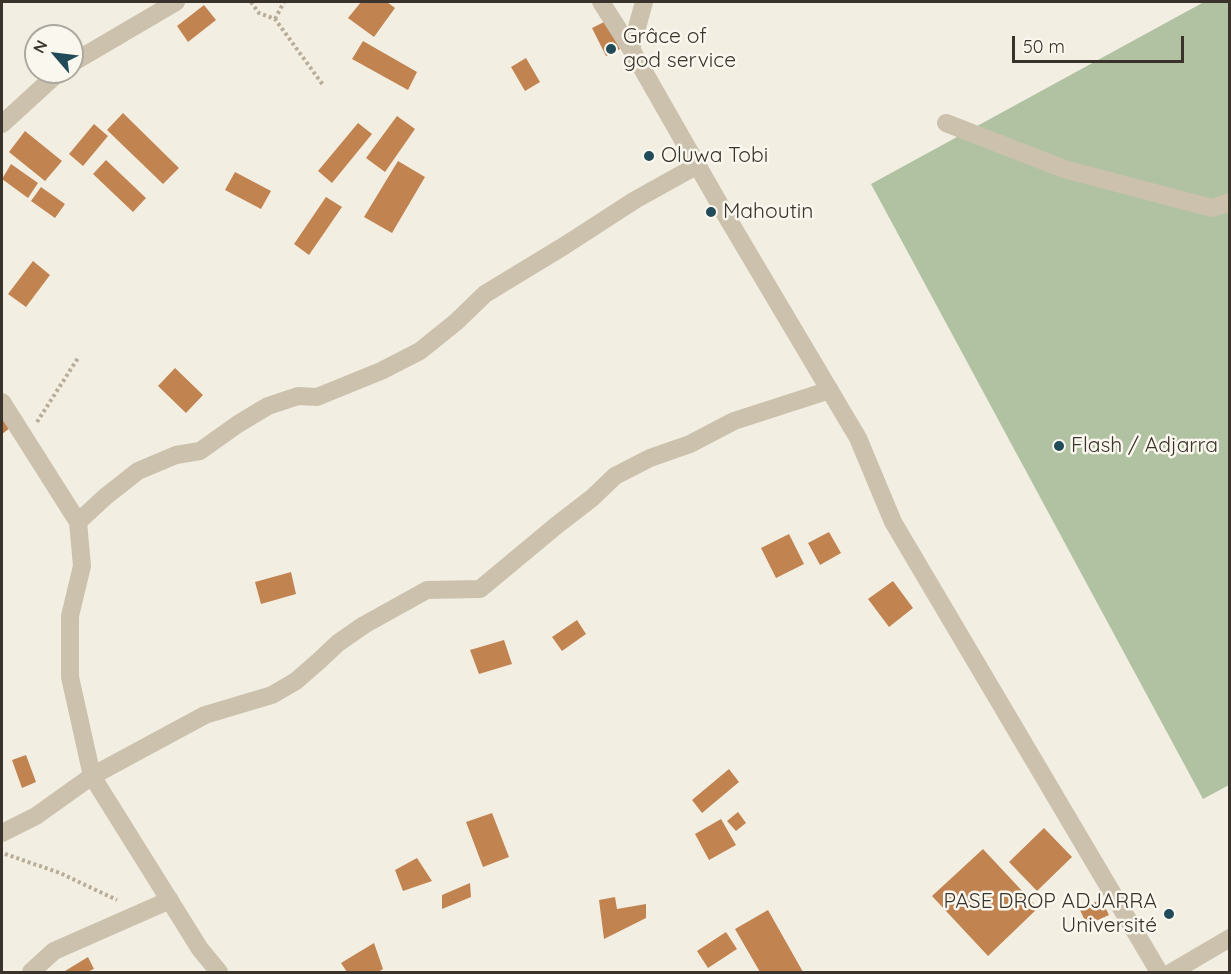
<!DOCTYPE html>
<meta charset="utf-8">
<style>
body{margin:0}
#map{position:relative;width:1231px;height:974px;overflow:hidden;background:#f3eee2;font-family:Quicksand,sans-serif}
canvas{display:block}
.frame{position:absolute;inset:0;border:3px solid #3a332c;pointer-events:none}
.north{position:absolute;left:24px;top:24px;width:60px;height:60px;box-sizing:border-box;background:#faf7ee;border:2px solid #ada9a0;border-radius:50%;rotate:298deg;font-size:16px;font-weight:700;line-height:24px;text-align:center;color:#3a332c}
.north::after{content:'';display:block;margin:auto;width:21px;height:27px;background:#224b5a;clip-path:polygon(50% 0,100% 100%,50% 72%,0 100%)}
.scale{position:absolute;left:1012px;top:36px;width:172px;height:27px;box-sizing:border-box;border:3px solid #3a332c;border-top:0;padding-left:8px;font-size:18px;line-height:21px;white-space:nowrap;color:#3a332c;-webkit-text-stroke:4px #faf7ee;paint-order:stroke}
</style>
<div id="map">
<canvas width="1231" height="974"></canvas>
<div class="frame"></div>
<div class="north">N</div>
<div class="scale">50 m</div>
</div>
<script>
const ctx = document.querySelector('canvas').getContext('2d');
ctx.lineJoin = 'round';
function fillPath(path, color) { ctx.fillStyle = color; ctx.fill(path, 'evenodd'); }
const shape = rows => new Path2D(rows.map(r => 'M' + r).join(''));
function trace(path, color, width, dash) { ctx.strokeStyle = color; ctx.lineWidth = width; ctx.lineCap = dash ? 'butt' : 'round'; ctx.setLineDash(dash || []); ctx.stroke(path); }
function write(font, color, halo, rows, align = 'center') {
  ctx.font = font + ' Quicksand,sans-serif'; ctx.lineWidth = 5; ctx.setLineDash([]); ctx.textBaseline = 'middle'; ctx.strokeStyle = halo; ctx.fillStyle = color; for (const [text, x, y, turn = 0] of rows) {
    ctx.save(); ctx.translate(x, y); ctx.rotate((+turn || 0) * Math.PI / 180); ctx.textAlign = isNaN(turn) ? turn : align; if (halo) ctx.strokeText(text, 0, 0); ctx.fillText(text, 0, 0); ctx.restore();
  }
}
const green = shape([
 [1204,2,1229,2,1229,785,1203,799,871,184]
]);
const building = shape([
 [361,2,387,2,395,8,374,37,348,18],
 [204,5,216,20,188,42,177,26],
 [606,21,620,49,606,56,592,28],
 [363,41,417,72,408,90,352,59],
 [526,58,540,82,525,91,511,67],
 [123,113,179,168,163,184,107,130],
 [397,116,415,129,385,172,366,158],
 [358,123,372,134,332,183,318,171],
 [94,124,108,136,83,166,69,154],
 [25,131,62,161,45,181,9,152],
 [106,160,146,198,133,212,93,174],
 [398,161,425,177,392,233,364,217],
 [11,164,38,183,28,198,2,179],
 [235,172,271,191,261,209,225,190],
 [41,187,65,204,55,218,31,201],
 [326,197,342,207,309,255,294,244],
 [33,261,50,275,26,307,8,294],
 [175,368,203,395,186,413,158,386],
 [2,417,10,428,2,434],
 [829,532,841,553,820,565,808,543],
 [789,534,804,564,776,578,761,548],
 [291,572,296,594,261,604,255,582],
 [893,581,913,608,889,627,868,599],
 [577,620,586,634,562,651,552,637],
 [504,640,512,664,479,674,470,650],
 [26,755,36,782,22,788,12,760],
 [729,769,739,782,702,813,692,800],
 [738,812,746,823,736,831,727,821],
 [492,813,509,857,483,867,466,822],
 [721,819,736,845,709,860,695,834],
 [1044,828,1072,857,1037,891,1009,862],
 [983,849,1038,908,988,956,932,896],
 [417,858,432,881,403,891,395,870],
 [470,883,471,897,442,909,442,895],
 [615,897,617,909,646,904,646,918,604,939,599,900],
 [1101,899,1109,915,1087,925,1080,910],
 [768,910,803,972,760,972,735,929],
 [726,932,737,949,708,968,697,951],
 [374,943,383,969,378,972,347,972,341,963],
 [88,957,94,969,87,972,66,972,65,971]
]);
const path = shape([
 [251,2,259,13,275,19,323,85],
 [275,19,284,2],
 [37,422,78,358],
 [5,854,60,873,117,900]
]);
const minor = shape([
 [601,2,631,49,728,219,858,438,893,522,1159,972],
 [631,49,644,2],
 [72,63,176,2],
 [946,123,1064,169,1212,208,1230,202],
 [2,124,59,72],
 [2,402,78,522,82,566,70,616,70,677,92,776,200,949,219,972],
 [78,522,105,497,138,471,176,455,200,451,238,424,268,406,298,396,317,397,381,371,420,351,456,322,485,294,564,246,635,200,698,165],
 [2,833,36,816,92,776,205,715,272,695,296,681,320,660,338,643,364,625,427,590,480,589,557,525,592,498,615,476,650,458,690,444,734,421,830,390],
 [31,972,54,951,170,900],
 [1172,972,1230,938]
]);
const markers = [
 [611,49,6,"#224b5a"],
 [649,156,6,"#224b5a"],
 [711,212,6,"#224b5a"],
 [1059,446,6,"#224b5a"],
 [1169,914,6,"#224b5a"]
];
const poiNames = [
 ["Grâce of",623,37],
 ["god service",623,61],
 ["Oluwa Tobi",661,156],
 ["Mahoutin",723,212],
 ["Flash / Adjarra",1071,446],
 ["PASE DROP ADJARRA",1157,902,"right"],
 ["Université",1157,926,"right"]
];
fillPath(green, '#b0c2a2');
fillPath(building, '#c18451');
trace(path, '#b7ac98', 4, [3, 3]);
trace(minor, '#cbc1ad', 18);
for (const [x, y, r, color] of markers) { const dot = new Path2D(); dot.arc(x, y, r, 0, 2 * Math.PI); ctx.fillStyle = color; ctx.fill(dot); trace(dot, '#faf7ee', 2); }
write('21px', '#3a332c', '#faf7ee', poiNames, 'left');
</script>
